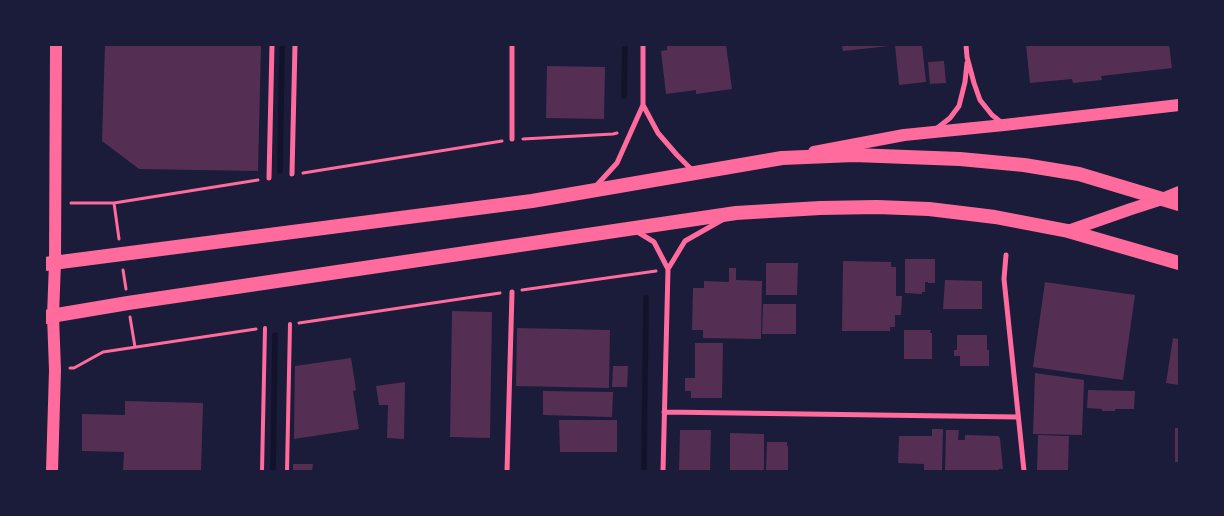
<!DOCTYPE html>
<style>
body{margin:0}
#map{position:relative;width:1224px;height:516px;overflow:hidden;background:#1b1b3a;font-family:Quicksand,sans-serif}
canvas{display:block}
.frame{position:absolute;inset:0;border:46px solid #1b1b3a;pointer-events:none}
</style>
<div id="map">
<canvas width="1224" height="516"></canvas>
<div class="frame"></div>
</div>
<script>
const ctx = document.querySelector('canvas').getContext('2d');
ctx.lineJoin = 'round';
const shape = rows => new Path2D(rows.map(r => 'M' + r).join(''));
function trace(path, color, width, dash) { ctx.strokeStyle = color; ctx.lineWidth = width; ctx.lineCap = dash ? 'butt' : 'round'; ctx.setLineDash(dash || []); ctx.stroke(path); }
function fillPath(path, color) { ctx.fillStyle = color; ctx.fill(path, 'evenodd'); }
const stream = shape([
 [624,96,625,45],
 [280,171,282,45],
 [273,471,275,335],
 [644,471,646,298]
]);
const building = shape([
 [105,45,261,45,258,171,139,169,102,141],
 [667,45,726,45,732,89,696,94,696,90,666,94,661,51,667,50],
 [842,45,889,45,889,46,843,51],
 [895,45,922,45,926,82,899,85],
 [1026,45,1169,45,1172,68,1101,76,1102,80,1073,83,1072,79,1030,83],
 [944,61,946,83,930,84,928,62],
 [547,66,605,67,604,119,546,118],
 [905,259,935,259,935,283,928,283,928,282,925,282,925,292,922,292,922,294,905,293],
 [843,261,891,262,891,267,896,267,896,296,902,296,901,315,895,315,895,327,890,327,890,331,842,331],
 [766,263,798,263,797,295,766,295],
 [729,268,736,268,736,280,762,281,761,339,703,338,703,330,692,330,693,288,704,288,704,281,729,282],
 [945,280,982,281,982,309,943,309],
 [1045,282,1135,295,1123,380,1033,367],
 [763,304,796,304,796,334,762,334],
 [452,311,492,312,490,438,450,437],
 [517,328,610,330,609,388,516,386],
 [904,330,931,330,930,333,932,333,932,359,904,359],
 [957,335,987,335,987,350,989,350,989,366,960,366,960,356,954,356,954,350,957,350],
 [1173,338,1179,339,1179,385,1166,383],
 [695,343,723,343,722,398,691,398,691,391,685,391,685,378,695,378],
 [351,358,356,390,353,391,359,429,294,439,295,366],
 [613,366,628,366,627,387,612,387],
 [1035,373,1084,380,1082,435,1033,434],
 [405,382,404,439,387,438,388,405,379,405,376,386],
 [1088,390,1135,391,1134,409,1115,409,1115,411,1102,411,1102,409,1087,408],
 [543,391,613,392,612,417,543,415],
 [125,401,203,403,201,471,123,471,124,452,82,451,82,414,125,415],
 [559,420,617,420,617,452,560,452],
 [1175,428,1179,428,1179,462,1175,462],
 [932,429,943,429,942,470,924,470,924,464,898,463,899,436,932,436],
 [680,430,711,430,710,471,679,471],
 [946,430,959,430,958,440,965,440,965,435,998,436,1000,438,1003,469,999,469,999,471,945,471],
 [730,433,764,434,764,471,730,471],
 [1038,435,1069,436,1068,471,1037,471],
 [767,442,787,442,787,446,788,446,788,471,766,471],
 [293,464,313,464,312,471,293,471]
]);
const path = shape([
 [523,139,613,134,617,133],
 [303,173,502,141],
 [71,203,114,203,258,180],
 [114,203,119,239],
 [123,270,126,289],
 [522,290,656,271],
 [130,317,135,347],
 [299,323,500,293],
 [70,368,74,368,103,352,256,329]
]);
const service = shape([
 [262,471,265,328],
 [287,471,290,324]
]);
const minor = shape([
 [512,45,512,139],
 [966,45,967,57,974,83,980,100,992,115,1002,123],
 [643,105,658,133,677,155,694,172],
 [936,129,950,118,959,106,965,82,967,63],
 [292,174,295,45],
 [269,178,272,45],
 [596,186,617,163,643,105,643,45],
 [636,231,654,242,668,269,685,241,722,220],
 [1006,255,1004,279,1024,471],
 [664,412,1018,417],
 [507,471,512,292],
 [663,471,668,269]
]);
const primary = shape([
 [814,152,904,135,1004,125,1179,105],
 [1068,231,1131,209,1162,199,1179,192],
 [52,471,55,370,53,316,55,262,56,45]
]);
const trunk = shape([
 [45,264,532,201,782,158,854,155,960,159,1024,165,1079,174,1179,204],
 [45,317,128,303,736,213,820,208,877,207,929,209,995,217,1068,231,1179,263]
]);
trace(stream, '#12122b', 5.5);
fillPath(building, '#542f53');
trace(path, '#ff6b9d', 3);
trace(service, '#ff6b9d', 4);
trace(minor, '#ff6b9d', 5);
trace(primary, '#ff6b9d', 12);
trace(trunk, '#ff6b9d', 14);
</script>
